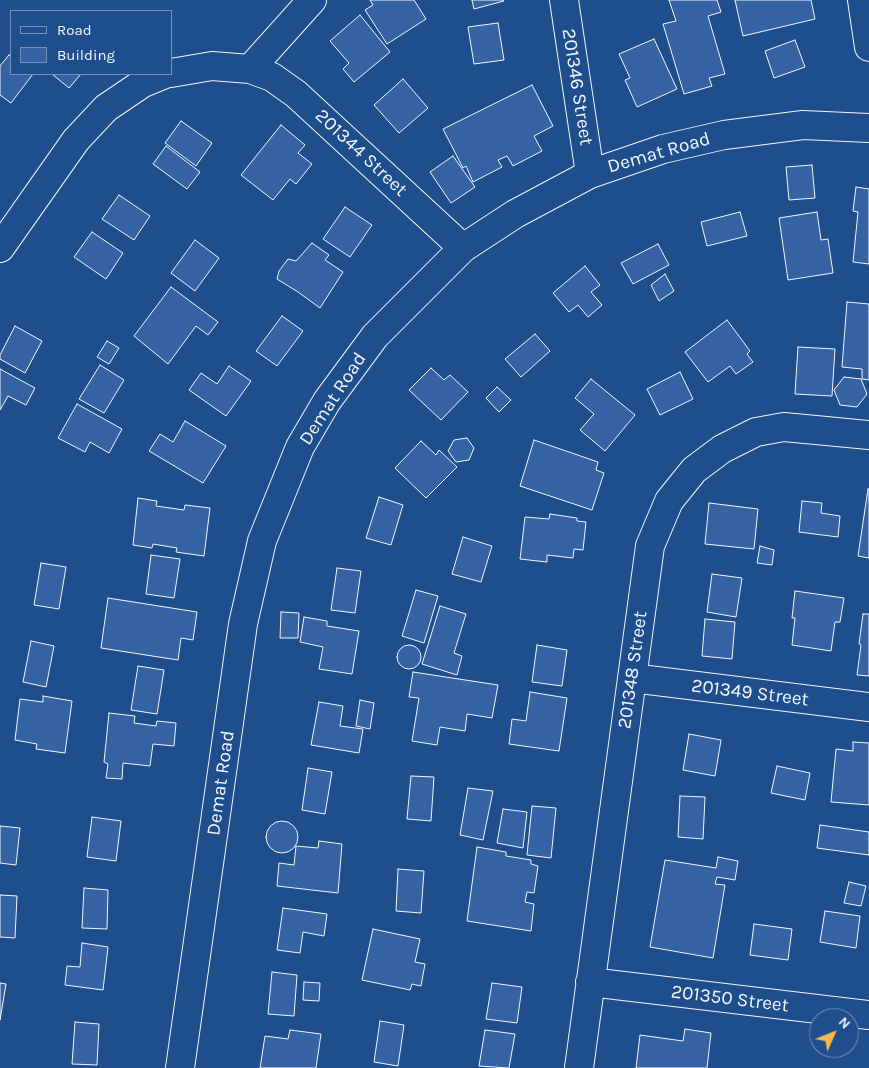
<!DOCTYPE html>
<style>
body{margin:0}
#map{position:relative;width:869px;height:1068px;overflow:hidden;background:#1f4e8c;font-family:Karla,sans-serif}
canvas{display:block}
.legend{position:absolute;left:10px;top:10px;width:162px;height:65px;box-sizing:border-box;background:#1f4e8c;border:1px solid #7391ba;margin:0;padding:6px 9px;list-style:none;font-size:15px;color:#f2f6ff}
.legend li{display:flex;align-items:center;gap:10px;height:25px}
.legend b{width:25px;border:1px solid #7391ba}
.north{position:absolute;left:809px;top:1008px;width:50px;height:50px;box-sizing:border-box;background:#1f4e8c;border:1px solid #7391ba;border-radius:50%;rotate:46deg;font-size:14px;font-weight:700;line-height:20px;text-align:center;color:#f2f6ff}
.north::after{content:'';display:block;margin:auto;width:18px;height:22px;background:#ffb74d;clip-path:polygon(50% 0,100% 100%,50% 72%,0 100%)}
</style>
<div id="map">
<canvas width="869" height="1068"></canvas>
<ul class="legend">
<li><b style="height:6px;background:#1f4e8c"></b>Road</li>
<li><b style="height:14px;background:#3563a3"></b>Building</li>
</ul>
<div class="north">N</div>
</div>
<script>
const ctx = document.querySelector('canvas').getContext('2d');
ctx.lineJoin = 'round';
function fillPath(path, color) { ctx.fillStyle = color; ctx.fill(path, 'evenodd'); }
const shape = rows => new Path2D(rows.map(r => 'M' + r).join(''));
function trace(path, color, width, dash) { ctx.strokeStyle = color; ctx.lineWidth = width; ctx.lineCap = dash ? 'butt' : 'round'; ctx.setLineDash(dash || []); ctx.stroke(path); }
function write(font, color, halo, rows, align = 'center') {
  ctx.font = font + ' Karla,sans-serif'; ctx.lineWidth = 4; ctx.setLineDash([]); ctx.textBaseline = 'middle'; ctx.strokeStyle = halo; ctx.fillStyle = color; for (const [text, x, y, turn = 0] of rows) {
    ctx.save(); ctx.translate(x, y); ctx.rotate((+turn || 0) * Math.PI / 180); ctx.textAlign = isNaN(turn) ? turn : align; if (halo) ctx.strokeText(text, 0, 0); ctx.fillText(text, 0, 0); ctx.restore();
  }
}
const building = shape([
 [370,0,414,0,426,19,387,44,365,10,373,5,370,0],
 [472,0,503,0,504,1,474,9,472,0],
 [669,0,717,0,721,12,708,16,725,74,709,78,712,86,684,94,663,24,676,21,669,0],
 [735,0,811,0,815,19,743,36,735,0],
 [360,15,390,52,354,82,343,69,349,63,330,41,360,15],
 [498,23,504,60,474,64,468,27,498,23],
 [654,39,677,89,637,107,625,80,630,78,619,54,654,39],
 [795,40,805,67,774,78,765,51,795,40],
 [9,55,11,56,11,74,33,74,11,103,0,95,0,66,9,55],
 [52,74,81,74,69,88,52,74],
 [403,79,428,108,399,133,374,105,403,79],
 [532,85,553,126,534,136,542,151,513,166,507,156,498,160,502,167,473,182,466,166,463,168,443,129,532,85],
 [181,121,212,143,196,166,165,143,181,121],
 [281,125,305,145,298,153,312,164,296,184,290,179,273,200,241,175,281,125],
 [166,146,200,172,187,189,153,164,166,146],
 [453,156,475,187,451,203,430,172,453,156],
 [812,165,815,198,789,200,786,167,812,165],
 [856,187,869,189,869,264,853,262,858,212,853,211,856,187],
 [119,195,150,216,134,240,102,219,119,195],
 [345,207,372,225,350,257,323,239,345,207],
 [740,212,747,236,707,246,701,222,740,212],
 [817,212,821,240,828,239,833,273,788,280,779,218,817,212],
 [92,232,123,253,106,279,74,257,92,232],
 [195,240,219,258,195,291,171,273,195,240],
 [312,243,329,255,325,260,343,272,320,308,298,292,277,279,279,271,288,259,296,261,312,243],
 [658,244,669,265,633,284,621,263,658,244],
 [585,266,600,285,591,292,602,305,588,317,578,305,569,312,553,293,585,266],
 [665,274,674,291,659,301,651,285,665,274],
 [171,287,218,322,208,335,196,326,168,364,134,336,171,287],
 [847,302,869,304,869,380,862,379,862,369,842,367,847,302],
 [282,316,303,331,277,366,256,351,282,316],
 [727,320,750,351,747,354,753,362,736,374,730,366,708,382,685,352,727,320],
 [15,326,42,341,25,373,0,359,0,355,15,326],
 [535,334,550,351,521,377,505,359,535,334],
 [107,341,119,348,109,364,97,357,107,341],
 [798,347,835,349,832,396,795,394,798,347],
 [100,365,124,380,104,413,79,399,100,365],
 [229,366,251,381,226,416,189,390,201,373,217,384,229,366],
 [431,368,444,380,450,375,468,392,441,420,409,390,431,368],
 [0,369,35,388,26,405,8,396,0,410,0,369],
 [680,372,693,399,660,415,647,389,680,372],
 [844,377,861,379,867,394,857,407,840,405,834,390,844,377],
 [591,379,635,415,605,451,580,430,594,414,575,398,591,379],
 [497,387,511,400,499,412,486,398,497,387],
 [77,404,122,429,109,453,90,442,85,452,58,438,77,404],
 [185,421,226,446,203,483,149,451,160,434,173,442,185,421],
 [467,438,474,448,469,460,456,462,448,451,454,440,467,438],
 [534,440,598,462,596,470,604,473,592,510,520,486,534,440],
 [421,441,436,455,439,450,457,467,426,498,395,468,421,441],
 [868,489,869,489,869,558,858,556,868,489],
 [379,497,403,505,391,545,366,538,379,497],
 [138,498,157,501,156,506,184,510,185,505,210,508,204,556,176,552,177,548,153,544,152,548,133,545,138,498],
 [802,501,822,503,821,513,840,516,838,537,799,532,802,501],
 [709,503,758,509,754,549,705,544,709,503],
 [550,514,577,518,577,521,586,522,583,550,574,549,573,558,547,555,547,562,520,559,525,517,549,519,550,514],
 [463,537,492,546,481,582,452,574,463,537],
 [760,546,774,550,772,565,757,563,760,546],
 [151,555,180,559,174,598,146,594,151,555],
 [41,563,66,567,59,609,34,605,41,563],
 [337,568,361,571,355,613,331,610,337,568],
 [712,574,742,578,736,617,707,612,712,574],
 [416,590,438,596,424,643,402,636,416,590],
 [795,591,844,598,840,622,835,622,831,651,792,645,795,618,792,618,795,591],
 [108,598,197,612,193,640,181,638,178,660,101,648,108,598],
 [440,606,466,614,454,653,462,656,457,675,422,664,440,606],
 [281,612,299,613,298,638,280,638,281,612],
 [863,614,869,614,869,676,857,675,861,645,859,644,863,614],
 [304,617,327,621,327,626,359,631,352,674,319,669,323,647,300,642,304,617],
 [705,619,735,622,732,659,702,656,705,619],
 [31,641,54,646,46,687,23,682,31,641],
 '397 657a12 12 0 1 1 24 0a12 12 0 1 1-24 0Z',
 [537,645,567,650,562,686,532,682,537,645],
 [138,666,164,670,157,714,131,710,138,666],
 [413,672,498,685,492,718,467,714,465,731,440,727,437,745,412,741,419,698,409,697,413,672],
 [530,692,567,698,559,751,509,744,512,719,526,721,530,692],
 [43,696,72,701,65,753,36,749,37,744,15,740,20,699,43,702,43,696],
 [360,700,374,703,370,729,356,726,360,700],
 [319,702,343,706,340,726,363,729,359,753,311,745,319,702],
 [109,713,135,716,134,723,156,726,157,721,176,723,174,746,153,744,150,766,123,763,122,779,106,778,108,764,104,762,109,713],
 [689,734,721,740,715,776,683,770,689,734],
 [853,742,869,743,869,805,831,802,836,749,853,751,853,742],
 [777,766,810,773,805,800,771,793,777,766],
 [308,768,332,772,325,814,302,810,308,768],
 [411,776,434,777,431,821,407,819,411,776],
 [468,788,493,791,483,840,460,835,468,788],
 [680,796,705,797,703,839,678,837,680,796],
 [532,806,556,808,551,858,527,855,532,806],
 [503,809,527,812,523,848,497,843,503,809],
 [92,817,121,821,116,861,87,857,92,817],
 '266 837a16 16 0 1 1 32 0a16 16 0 1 1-32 0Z',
 [820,825,869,832,869,855,817,848,820,825],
 [0,826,20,828,16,865,0,863,0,826],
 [319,841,342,844,338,893,277,886,279,863,294,865,296,846,318,848,319,841],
 [477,847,506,852,506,856,531,860,531,864,538,866,534,893,527,892,525,902,534,904,531,931,467,921,477,847],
 [718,857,738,861,735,880,717,877,715,884,725,885,713,958,650,947,665,860,716,868,718,857],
 [398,869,424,871,421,913,396,911,398,869],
 [849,882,866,886,861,906,844,903,849,882],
 [84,888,108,890,107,929,82,928,84,888],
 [0,895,17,896,15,938,0,937,0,895],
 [283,908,327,914,324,936,303,932,300,953,277,950,283,908],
 [825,911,860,916,856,948,820,942,825,911],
 [754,924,792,929,788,960,750,955,754,924],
 [373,929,420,939,415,962,425,964,421,986,412,984,410,990,362,980,373,929],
 [82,943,108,947,103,990,65,985,67,966,80,967,82,943],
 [272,972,297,975,294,1016,268,1014,272,972],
 [304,982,320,983,319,1001,303,1000,304,982],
 [0,983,6,984,0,1020,0,983],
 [492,983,522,987,517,1023,486,1019,492,983],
 [380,1021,404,1025,398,1066,374,1062,380,1021],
 [75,1022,99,1024,97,1065,72,1064,75,1022],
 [685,1029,711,1033,707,1068,636,1068,640,1035,683,1041,685,1029],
 [290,1030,321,1034,316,1068,260,1068,265,1036,288,1039,290,1030],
 [485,1030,515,1034,509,1068,479,1066,485,1030]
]);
const minor = shape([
 [564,0,590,174],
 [862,0,869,47],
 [250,69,312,0],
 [171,73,212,66,250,69,272,77,296,94,463,248],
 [0,248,76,140,106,108,143,83,165,74],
 [632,678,869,707],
 [590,982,869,1015],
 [180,1068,243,624,262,541,300,447,327,401,375,336,463,248,515,214,590,174,663,149,724,135,803,125,869,128],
 [579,1068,650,546,669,501,694,470,722,449,756,432,784,427,869,435]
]);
const streetNames = [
 ["201346 Street",577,87,81],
 ["201344 Street",361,153,43],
 ["Demat Road",659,153,-16],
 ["Demat Road",333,399,-57],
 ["201348 Street",633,670,-82],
 ["201349 Street",750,693,7],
 ["Demat Road",221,783,-82],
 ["201350 Street",730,999,7]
];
fillPath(building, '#3563a3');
trace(building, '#f2f6ff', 1);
trace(minor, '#f2f6ff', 30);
trace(minor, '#1f4e8c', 28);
write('19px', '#f2f6ff', '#1f4e8c', streetNames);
</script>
